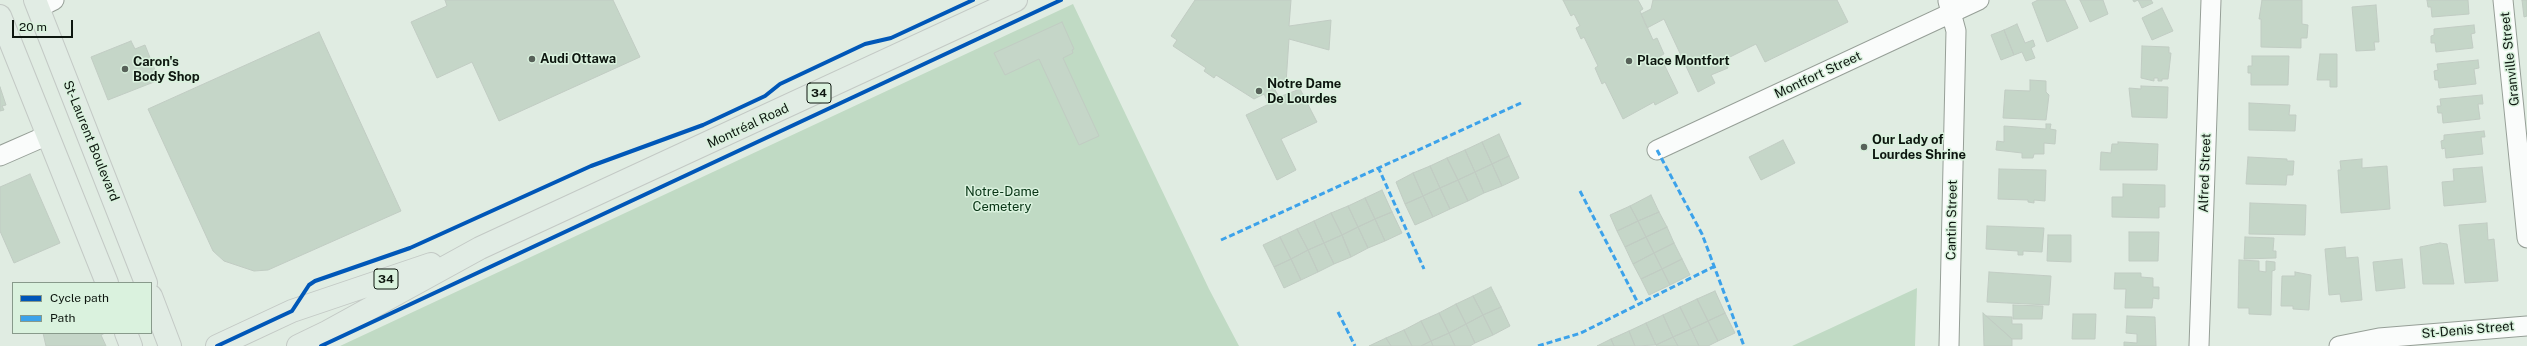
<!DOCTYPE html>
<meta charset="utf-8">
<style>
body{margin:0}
#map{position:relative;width:2527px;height:346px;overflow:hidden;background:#e0ece2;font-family:"Public Sans",sans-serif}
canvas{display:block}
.legend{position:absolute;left:12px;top:282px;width:140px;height:52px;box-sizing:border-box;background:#daf2de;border:1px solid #889a8b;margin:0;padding:5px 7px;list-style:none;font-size:12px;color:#0d160f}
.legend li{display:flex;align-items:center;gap:8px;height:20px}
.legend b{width:20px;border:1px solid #889a8b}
.scale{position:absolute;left:12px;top:20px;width:61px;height:18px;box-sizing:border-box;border:2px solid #0d160f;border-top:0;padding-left:5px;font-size:12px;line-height:14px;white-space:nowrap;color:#0d160f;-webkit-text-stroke:3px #daf2de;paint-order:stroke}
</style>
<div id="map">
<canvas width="2527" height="346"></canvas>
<ul class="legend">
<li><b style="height:5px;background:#0057b8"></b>Cycle path</li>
<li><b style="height:5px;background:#3ca2ea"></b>Path</li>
</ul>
<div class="scale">20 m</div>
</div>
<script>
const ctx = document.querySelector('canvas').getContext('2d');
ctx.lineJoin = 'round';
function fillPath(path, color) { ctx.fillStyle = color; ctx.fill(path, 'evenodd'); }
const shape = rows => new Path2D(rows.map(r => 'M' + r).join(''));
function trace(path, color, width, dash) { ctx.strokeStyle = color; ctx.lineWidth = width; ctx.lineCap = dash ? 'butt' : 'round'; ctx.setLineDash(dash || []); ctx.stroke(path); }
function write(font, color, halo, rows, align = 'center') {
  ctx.font = font + ' "Public Sans",sans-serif'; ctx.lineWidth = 3; ctx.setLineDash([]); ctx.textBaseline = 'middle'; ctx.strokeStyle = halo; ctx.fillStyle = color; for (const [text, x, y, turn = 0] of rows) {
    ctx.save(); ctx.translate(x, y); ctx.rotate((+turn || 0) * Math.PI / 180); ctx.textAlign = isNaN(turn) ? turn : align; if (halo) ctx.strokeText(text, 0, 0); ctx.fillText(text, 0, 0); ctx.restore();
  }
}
const green = shape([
 [1073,4,1209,289,1239,346,340,346],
 [1917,288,1915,346,1792,346,1829,329]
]);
const building = shape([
 [445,0,613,0,640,57,499,121,472,62,437,78,411,22,447,6,445,0],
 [1195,0,1291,0,1289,26,1331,20,1329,50,1289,39,1286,83,1274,88,1279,97,1300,89,1317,122,1281,139,1296,170,1277,180,1246,115,1269,104,1264,94,1254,99,1216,75,1214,78,1204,71,1206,68,1173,46,1177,40,1171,36,1195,0],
 [1563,0,1638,0,1643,9,1640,11,1653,40,1657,38,1664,54,1660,56,1678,93,1655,105,1654,102,1623,119,1605,82,1602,84,1595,68,1598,66,1584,37,1581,39,1576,28,1580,26,1574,14,1571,16,1563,0],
 [1653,0,1837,0,1848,22,1765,62,1756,44,1724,60,1728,68,1711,75,1715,83,1698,92,1664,19,1647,28,1641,14,1651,9,1653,0],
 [2038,0,2065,0,2078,28,2047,42,2032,3,2038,0],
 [2080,0,2103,0,2108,14,2090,22,2080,0],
 [2133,0,2151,0,2153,3,2142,8,2138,0,2134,2,2133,0],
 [2262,0,2302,0,2302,24,2308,25,2307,38,2301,38,2301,48,2261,47,2261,19,2259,19,2262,0],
 [2427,0,2468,0,2469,14,2432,17,2431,7,2428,7,2427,0],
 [2522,0,2527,0,2527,16,2524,17,2522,0],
 [2376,5,2379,42,2374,42,2375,50,2356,51,2352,7,2376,5],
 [2162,8,2173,31,2152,40,2142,18,2162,8],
 [1062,22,1074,49,1072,50,1073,53,1063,58,1099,136,1079,145,1039,59,1005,75,994,53,1062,22],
 [2017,24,2025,43,2033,40,2035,46,2031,48,2035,58,2026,61,2022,52,2014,55,2004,30,2017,24],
 [2474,25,2475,33,2471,34,2473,48,2436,52,2435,43,2431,43,2431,36,2434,35,2434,29,2474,25],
 [2004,30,2014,55,2001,60,1991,35,2004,30],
 [319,32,401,211,268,270,254,271,224,261,213,251,148,109,319,32],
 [131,41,135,49,145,45,159,80,108,100,91,57,131,41],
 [2142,46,2169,47,2169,53,2171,53,2168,79,2162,79,2162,81,2158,81,2158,78,2154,78,2154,81,2141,78,2142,46],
 [2320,54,2337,54,2337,87,2330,87,2330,80,2317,80,2320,54],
 [2252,56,2289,56,2288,85,2251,85,2251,73,2248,73,2248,66,2252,66,2252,56],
 [2478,60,2479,68,2474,69,2476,84,2439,88,2438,80,2435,80,2434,71,2438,70,2437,64,2478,60],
 [2030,80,2046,81,2046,92,2049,95,2046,120,2003,118,2005,90,2030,91,2030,80],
 [2141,86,2168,87,2167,118,2132,117,2129,88,2141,89,2141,86],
 [0,87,6,105,2,106,4,110,0,111,0,87],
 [2482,95,2483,104,2478,104,2480,119,2443,123,2442,113,2438,113,2437,106,2441,106,2440,99,2482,95],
 [2249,103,2290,105,2289,115,2296,115,2295,131,2249,130,2249,103],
 [2046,124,2051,124,2050,129,2056,130,2055,144,2044,143,2044,154,2034,154,2033,158,2022,158,2022,153,1996,150,1997,141,2004,142,2004,126,2046,129,2046,124],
 [2484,131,2485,137,2481,137,2483,154,2446,158,2445,148,2442,149,2441,141,2444,140,2444,135,2484,131],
 [1499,134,1509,156,1492,164,1482,142,1499,134],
 [1783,140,1795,163,1761,180,1749,157,1783,140],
 [1482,142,1492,164,1475,172,1465,150,1482,142],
 [2118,142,2158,144,2157,170,2100,170,2101,152,2111,153,2112,144,2118,144,2118,142],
 [1465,150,1475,172,1458,180,1447,158,1465,150],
 [1509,156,1519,178,1502,186,1492,164,1509,156],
 [2248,157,2287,159,2287,161,2294,161,2293,175,2287,175,2286,185,2246,184,2248,157],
 [1447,158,1458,180,1440,188,1430,166,1447,158],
 [2362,159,2362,168,2387,166,2390,209,2341,213,2338,170,2341,170,2340,161,2362,159],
 [1492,164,1502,186,1484,193,1475,172,1492,164],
 [1430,166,1440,188,1423,196,1413,173,1430,166],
 [2482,167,2486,202,2444,206,2442,182,2454,181,2453,169,2482,167],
 [1999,169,2046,170,2045,201,2034,200,2034,203,2028,202,2028,200,1998,199,1999,169],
 [1475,172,1484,193,1468,201,1458,180,1475,172],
 [1413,173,1423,196,1405,204,1396,182,1413,173],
 [30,174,60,243,14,263,0,231,0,187,30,174],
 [1458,180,1468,201,1450,209,1440,188,1458,180],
 [2123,184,2165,185,2165,207,2159,207,2159,218,2112,217,2112,197,2123,197,2123,184],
 [1440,188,1450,209,1433,217,1423,196,1440,188],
 [1382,190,1392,212,1375,219,1365,198,1382,190],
 [1651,195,1659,212,1638,221,1630,206,1651,195],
 [1423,196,1433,217,1415,225,1405,204,1423,196],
 [1365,198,1375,219,1358,227,1348,206,1365,198],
 [2250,203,2306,205,2305,235,2249,234,2250,203],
 [1348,206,1358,227,1342,235,1331,213,1348,206],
 [1630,206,1638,221,1617,231,1610,215,1630,206],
 [1392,212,1402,233,1385,241,1375,219,1392,212],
 [1659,212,1667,227,1646,237,1638,221,1659,212],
 [1331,213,1342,235,1324,243,1314,221,1331,213],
 [1375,219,1385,241,1368,248,1358,227,1375,219],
 [1314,221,1324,243,1308,250,1297,229,1314,221],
 [1638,221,1646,237,1625,247,1617,231,1638,221],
 [2487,223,2488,240,2494,239,2498,281,2465,283,2459,225,2487,223],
 [1987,226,2044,228,2042,252,2023,251,2023,255,2018,255,2018,251,1986,249,1987,226],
 [1358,227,1368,248,1351,257,1342,235,1358,227],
 [1667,227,1674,243,1654,253,1646,237,1667,227],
 [1297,229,1308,250,1291,259,1280,237,1297,229],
 [2129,232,2159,232,2158,261,2129,261,2129,232],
 [1342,235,1351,257,1334,264,1324,243,1342,235],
 [2048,235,2071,235,2071,262,2047,261,2048,235],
 [1280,237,1291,259,1274,267,1263,245,1280,237],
 [1646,237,1654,253,1633,264,1625,247,1646,237],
 [2245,237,2274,238,2273,251,2276,251,2276,258,2244,259,2245,237],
 [1324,243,1334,264,1318,272,1308,250,1324,243],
 [1674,243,1682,259,1662,269,1654,253,1674,243],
 [2440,243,2447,244,2454,284,2423,284,2420,247,2440,243],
 [2345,247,2346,258,2358,257,2362,300,2341,302,2340,294,2329,295,2325,249,2345,247],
 [1308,250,1318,272,1301,280,1291,259,1308,250],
 [1654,253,1662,269,1641,279,1633,264,1654,253],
 [1291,259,1301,280,1284,288,1274,267,1291,259],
 [1682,259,1690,275,1670,285,1662,269,1682,259],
 [2402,259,2405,288,2376,291,2373,262,2402,259],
 [2239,260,2259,261,2259,271,2266,272,2266,261,2275,262,2275,270,2272,271,2271,315,2249,314,2249,308,2238,308,2239,260],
 [1662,269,1670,285,1649,295,1641,279,1662,269],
 [1989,272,2051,276,2049,305,1987,302,1989,272],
 [2295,272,2311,275,2309,310,2293,309,2293,306,2281,306,2282,276,2295,276,2295,272],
 [2115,273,2141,273,2141,277,2153,278,2153,287,2159,287,2159,299,2153,298,2152,308,2125,308,2126,289,2114,289,2115,273],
 [1491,287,1501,307,1483,315,1473,296,1491,287],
 [1715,291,1725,313,1708,321,1697,299,1715,291],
 [1473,296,1483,315,1466,324,1456,304,1473,296],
 [1697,299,1708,321,1691,329,1680,307,1697,299],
 [1456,304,1466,324,1449,333,1439,313,1456,304],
 [2013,305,2043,306,2042,319,2013,319,2013,305],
 [1501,307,1510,326,1493,335,1483,315,1501,307],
 [1680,307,1691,329,1673,337,1663,315,1680,307],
 [1439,313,1449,333,1431,341,1421,321,1439,313],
 [1725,313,1735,333,1718,341,1708,321,1725,313],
 [1983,313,2012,339,2012,346,1984,346,1983,313],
 [2073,314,2096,314,2095,339,2072,339,2073,314],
 [1483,315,1493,335,1475,343,1466,324,1483,315],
 [1663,315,1673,337,1656,345,1646,323,1663,315],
 [1986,316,2012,317,2012,324,2022,324,2022,339,2012,339,1986,316],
 [2127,316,2155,317,2156,346,2124,346,2124,342,2137,343,2137,334,2126,333,2127,316],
 [1421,321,1431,341,1421,346,1412,346,1404,330,1421,321],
 [1708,321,1718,341,1708,346,1699,346,1691,329,1708,321],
 [1646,323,1656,345,1635,346,1629,331,1646,323],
 [1466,324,1475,343,1470,346,1455,346,1449,333,1466,324],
 [1691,329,1699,346,1678,346,1673,337,1691,329],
 [1404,330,1412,346,1391,346,1386,338,1404,330],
 [1629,331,1635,346,1614,346,1611,339,1629,331],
 [43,333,105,333,101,335,106,346,46,346,43,333],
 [1449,333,1455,346,1433,346,1431,341,1449,333],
 [1673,337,1678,346,1657,346,1656,345,1673,337],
 [1386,338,1391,346,1369,346,1386,338],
 [1611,339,1614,346,1597,346,1611,339],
 [1431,341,1433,346,1421,346,1431,341]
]);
const minor = shape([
 [2503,0,2527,238],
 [1948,1,1956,31,1949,346],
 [38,8,54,0],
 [1657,150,1979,0],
 [0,156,48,135],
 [2199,346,2211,0],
 [2339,346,2379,338,2527,326]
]);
const major = shape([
 [35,0,146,283],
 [0,16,107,283],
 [151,296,170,346],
 [126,333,131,346],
 [217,346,292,311,431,264],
 [298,346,327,332,480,248,1016,0]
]);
const quiet = shape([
 [1657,150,1702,234,1744,346],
 [1378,167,1424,269],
 [1580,191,1638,303],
 [1221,240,1521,103],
 [1338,312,1355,346],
 [1538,346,1581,333,1715,266]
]);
const cycleway = shape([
 [217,346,292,311,309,285,315,281,410,248,591,166,703,125,765,96,780,84,865,44,891,38,973,0],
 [321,346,1061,0]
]);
const markers = [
 [532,59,4,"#576159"],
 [1629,61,4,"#576159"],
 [125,69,4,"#576159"],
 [1259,91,4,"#576159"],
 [1864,147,4,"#576159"]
];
const shields = [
 [819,93,24],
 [386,279,24]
];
const shieldNames = [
 ["34",819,93],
 ["34",386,279]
];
const poiNames = [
 ["Audi Ottawa",540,59],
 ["Place Montfort",1637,61],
 ["Caron's",133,62],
 ["Body Shop",133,77],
 ["Notre Dame",1267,84],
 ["De Lourdes",1267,99],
 ["Our Lady of",1872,140],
 ["Lourdes Shrine",1872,155]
];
const streetNames = [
 ["Granville Street",2510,59,-96],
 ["Montfort Street",1818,75,-25],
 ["Montréal Road",748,126,-25],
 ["St-Laurent Boulevard",91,141,68],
 ["Alfred Street",2205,173,-88],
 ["Cantin Street",1952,220,-89],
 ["St-Denis Street",2468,330,-5]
];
const parkNames = [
 ["Notre-Dame",1002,192],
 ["Cemetery",1002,207]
];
fillPath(green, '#c0dac4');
fillPath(building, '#c5d6c8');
trace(building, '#c1ccc3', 1);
trace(minor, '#969f97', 21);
trace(major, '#c3c9c5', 24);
trace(minor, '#fafcfb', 19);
trace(major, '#e1ece4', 22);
trace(quiet, '#3ca2ea', 3, [6, 3]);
trace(cycleway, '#0057b8', 4);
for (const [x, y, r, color] of markers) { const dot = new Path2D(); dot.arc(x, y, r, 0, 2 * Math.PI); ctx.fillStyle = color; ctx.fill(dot); trace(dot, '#daf2de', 1.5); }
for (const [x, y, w] of shields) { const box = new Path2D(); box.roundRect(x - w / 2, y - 10, w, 20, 3); ctx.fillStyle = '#daf2de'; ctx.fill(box); trace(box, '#0d160f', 1); }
write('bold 12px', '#0d160f', null, shieldNames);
write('bold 13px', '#0d160f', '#daf2de', poiNames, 'left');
write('13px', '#0d160f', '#daf2de', streetNames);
write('13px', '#083415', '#daf2de', parkNames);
</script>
